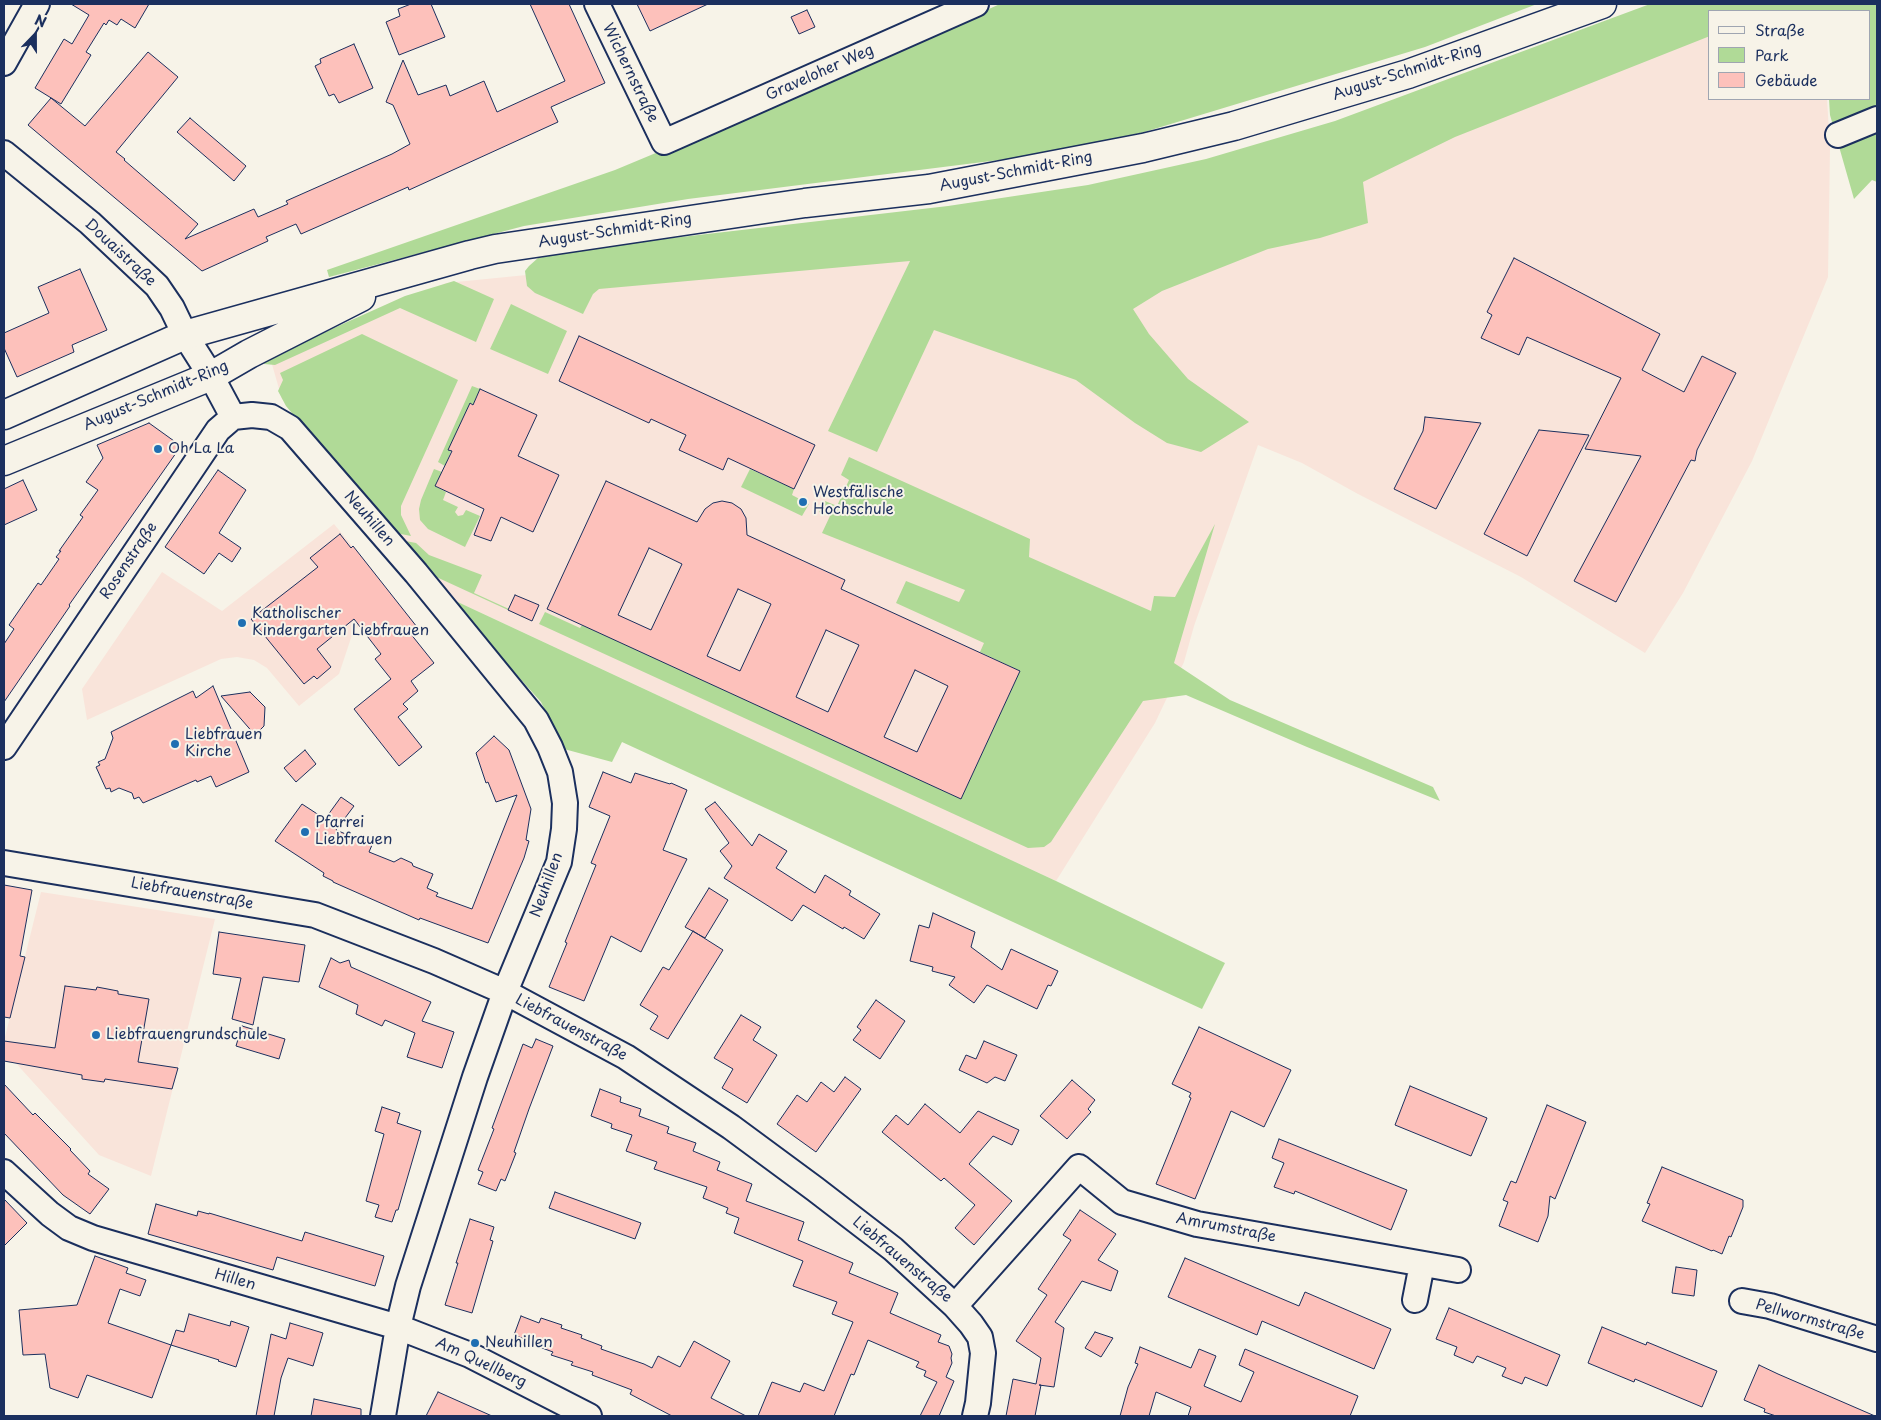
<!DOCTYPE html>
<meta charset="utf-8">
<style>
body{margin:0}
#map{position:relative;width:1881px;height:1420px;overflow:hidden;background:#f7f3e8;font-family:"Playpen Sans",sans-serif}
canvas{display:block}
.frame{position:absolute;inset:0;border:5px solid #1b2f5e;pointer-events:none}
.legend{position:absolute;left:1708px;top:10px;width:162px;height:90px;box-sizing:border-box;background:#f7f3e8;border:1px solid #9fa5b1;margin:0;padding:6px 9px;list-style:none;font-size:15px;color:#1b2f5e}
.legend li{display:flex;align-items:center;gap:10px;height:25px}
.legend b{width:25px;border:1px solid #9fa5b1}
.north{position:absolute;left:10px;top:10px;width:50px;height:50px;-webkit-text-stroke:4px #f7f3e8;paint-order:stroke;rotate:22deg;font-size:14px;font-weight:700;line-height:20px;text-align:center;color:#1b2f5e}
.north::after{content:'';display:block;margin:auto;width:18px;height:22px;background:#1b2f5e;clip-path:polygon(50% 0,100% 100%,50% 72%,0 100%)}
</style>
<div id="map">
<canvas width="1881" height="1420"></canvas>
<div class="frame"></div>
<ul class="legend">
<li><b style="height:6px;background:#f7f3e8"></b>Straße</li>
<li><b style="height:14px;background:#b0da97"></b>Park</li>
<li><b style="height:14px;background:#fdc1bb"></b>Gebäude</li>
</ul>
<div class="north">N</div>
</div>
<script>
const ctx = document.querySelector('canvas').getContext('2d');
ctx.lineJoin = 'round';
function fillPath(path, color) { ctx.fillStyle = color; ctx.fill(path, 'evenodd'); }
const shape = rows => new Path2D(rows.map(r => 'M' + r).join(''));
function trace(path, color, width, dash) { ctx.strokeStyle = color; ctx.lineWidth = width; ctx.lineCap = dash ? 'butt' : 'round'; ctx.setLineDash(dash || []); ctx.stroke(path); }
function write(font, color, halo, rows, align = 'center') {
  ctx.font = font + ' "Playpen Sans",sans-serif'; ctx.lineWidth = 4; ctx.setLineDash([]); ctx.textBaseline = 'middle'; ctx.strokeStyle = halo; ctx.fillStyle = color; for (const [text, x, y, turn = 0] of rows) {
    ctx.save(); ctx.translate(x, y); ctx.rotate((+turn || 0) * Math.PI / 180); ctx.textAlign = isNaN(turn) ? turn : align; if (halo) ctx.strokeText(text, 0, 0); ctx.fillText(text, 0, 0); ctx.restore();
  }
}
const built = shape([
 [1710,34,1710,99,1827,99,1830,148,1828,277,1752,461,1683,593,1645,653,1521,577,1358,494,1302,463,1258,445,1194,626,1184,662,1155,723,1056,881,447,597,282,399,271,361,446,283,969,231],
 [334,524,374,572,339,601,359,626,353,632,339,674,299,706,267,668,254,660,237,657,221,659,87,720,82,689,162,572,222,611],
 [41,892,215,919,151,1176,99,1155,4,1050,4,1041]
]);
const green = shape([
 [1000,4,1537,4,1425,47,1141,133,1015,158,688,199,524,226,329,277,327,270,615,170,826,82],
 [1650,4,1877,4,1877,182,1872,180,1854,199,1830,115,1829,99,1870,99,1870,11,1776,11,1775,10,1710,11,1710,36,1455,137,1363,182,1368,223,1320,238,1268,249,1162,291,1133,309,1149,334,1188,379,1249,422,1201,452,1167,443,1135,423,1076,380,934,330,877,452,828,431,910,261,599,289,593,294,583,314,535,293,527,286,525,271,529,266,538,258,604,246,948,206,1088,185,1206,159,1335,121],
 [454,281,494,299,476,342,400,308,275,365,264,364,265,360,345,323,405,296],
 [511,304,567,331,548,374,490,349],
 [362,334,458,380,401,506,401,515,411,536,391,532,286,406,278,391,283,380,280,373],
 [472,386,480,389,473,405,470,403,449,450,451,451,445,466,438,462],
 [849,457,1030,539,1029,557,1151,611,1154,596,1175,597,1215,524,1174,663,1230,700,1433,787,1440,801,1307,747,1186,695,1143,701,1051,842,1044,847,1028,848,539,624,545,612,580,628,582,625,961,799,1020,671,980,652,984,643,896,603,906,581,959,602,965,590,822,533,830,516,819,512,825,501,837,506,849,480,841,475],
 [434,469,442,472,435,486,446,492,443,500,458,507,455,512,458,516,463,515,466,510,480,516,465,547,428,529,420,520,419,509,421,500],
 [750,469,794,489,792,495,809,504,802,516,741,487],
 [395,539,416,543,429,555,482,575,474,593,509,609,508,610,432,575],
 [447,597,1056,881,1225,963,1202,1009,622,742,612,762,564,749,541,702]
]);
const building = shape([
 [71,4,149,4,135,28,121,19,117,25,109,20,106,25,104,23,86,52,91,55,61,104,35,88,64,39,72,44,89,15,71,4],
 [411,4,431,4,445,37,399,55,386,22,400,16,398,9,411,4],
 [530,4,569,4,605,83,551,107,558,122,409,190,408,187,301,234,296,224,266,237,268,241,202,271,28,125,51,98,85,126,148,52,178,77,116,152,125,159,124,160,198,224,185,239,254,209,258,217,288,204,286,201,392,154,410,144,393,105,386,102,403,60,418,95,446,85,450,96,484,81,497,112,565,81,530,4],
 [637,4,708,4,650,31,637,4],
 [807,10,815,27,799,34,791,17,807,10],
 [354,44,373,88,339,103,334,94,329,96,315,66,321,63,320,59,354,44],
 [190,118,246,166,234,181,177,132,190,118],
 [1514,258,1660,334,1642,370,1684,392,1702,356,1736,373,1697,450,1695,461,1691,460,1616,602,1574,581,1641,456,1585,449,1621,378,1527,337,1519,355,1481,338,1492,315,1487,312,1514,258],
 [80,269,107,330,72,345,74,352,17,377,4,348,4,333,49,313,38,287,80,269],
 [579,336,815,445,794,489,728,458,723,470,679,450,686,435,651,419,649,423,559,381,579,336],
 [480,389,537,415,518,456,559,475,533,532,501,517,491,541,474,535,484,509,435,486,452,451,448,450,470,403,473,405,480,389],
 [1425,417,1481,423,1436,509,1394,489,1423,431,1425,417],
 [149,423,181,446,69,605,70,606,4,702,4,644,14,629,9,625,38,583,41,585,59,559,56,557,61,551,59,551,83,517,80,515,98,490,86,482,103,458,97,445,149,423],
 [1539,430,1589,435,1527,556,1484,534,1539,430],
 [218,470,246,490,219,533,241,548,232,562,219,553,204,574,165,547,218,470],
 [23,480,37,510,4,525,4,489,23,480],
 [606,481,697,522,705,509,713,503,722,501,732,503,741,509,746,518,747,535,845,580,841,589,1020,671,961,799,547,609,606,481],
 [649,548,682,564,651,630,618,615,649,548],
 [738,589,771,604,740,671,707,656,738,589],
 [826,630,859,645,828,712,796,697,826,630],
 [915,670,948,686,917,752,884,737,915,670],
 [340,534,351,548,353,546,417,627,410,633,434,663,411,681,418,691,403,704,408,709,398,717,422,747,399,766,354,709,391,679,375,659,381,654,354,619,317,649,331,667,317,679,314,676,304,684,251,619,318,567,310,558,340,534],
 [515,595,539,605,532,621,508,610,515,595],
 [213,686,249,772,216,787,211,776,197,782,196,780,143,803,139,797,134,799,132,793,119,788,111,792,110,788,106,789,96,767,100,765,98,762,105,759,113,738,111,732,193,691,196,698,213,686],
 [250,692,265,707,264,726,255,735,221,696,250,692],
 [494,736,509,750,531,809,526,840,529,841,524,858,488,943,420,918,419,920,333,882,333,881,323,876,324,873,275,841,302,804,325,819,341,797,354,806,336,830,372,845,369,852,394,862,401,858,412,863,413,866,433,874,427,888,438,893,436,896,472,909,517,795,496,802,488,782,486,783,476,753,494,736],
 [305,750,316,764,296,782,284,768,305,750],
 [603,772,631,783,635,773,670,784,671,783,687,790,663,850,687,859,641,952,611,936,584,1001,549,987,567,943,565,942,596,865,591,863,610,816,589,807,603,772],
 [715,802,752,846,759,834,787,851,776,868,815,893,825,875,851,891,849,895,880,914,864,939,844,927,843,929,803,905,792,921,724,878,732,866,720,851,729,843,705,809,715,802],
 [4,885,32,890,20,956,25,957,10,1018,4,1017,4,885],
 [709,888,728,900,705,938,685,927,709,888],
 [933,913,975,932,971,947,1002,970,1011,949,1058,971,1051,986,1048,985,1037,1009,987,985,974,1003,949,985,955,977,932,971,933,967,910,961,919,925,929,928,933,913],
 [693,931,723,950,668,1039,650,1029,658,1016,640,1005,663,967,669,970,693,931],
 [219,932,305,945,299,982,263,977,253,1025,232,1019,241,978,213,974,219,932],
 [331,958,340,963,349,960,351,967,431,1002,422,1021,454,1032,442,1068,407,1057,415,1033,385,1020,382,1026,356,1014,358,1005,319,987,331,958],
 [65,986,96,990,97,987,118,991,118,994,149,999,138,1062,178,1068,172,1089,105,1079,104,1082,82,1079,82,1075,4,1061,4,1041,55,1048,65,986],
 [876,1000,905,1021,880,1059,853,1040,861,1030,857,1027,876,1000],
 [741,1015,761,1027,753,1040,777,1055,747,1103,722,1088,733,1069,714,1058,741,1015],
 [242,1026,285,1039,279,1059,236,1046,242,1026],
 [1199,1027,1291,1070,1264,1127,1231,1111,1195,1199,1156,1184,1191,1098,1189,1097,1191,1093,1172,1084,1199,1027],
 [536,1039,553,1046,529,1109,514,1152,516,1153,505,1181,501,1179,496,1191,478,1184,483,1172,478,1170,494,1129,492,1128,523,1044,532,1048,536,1039],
 [984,1041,1017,1055,1005,1081,995,1077,987,1083,959,1070,966,1055,976,1059,984,1041],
 [845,1077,861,1089,816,1152,777,1124,797,1095,807,1102,821,1082,834,1092,845,1077],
 [1072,1080,1095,1100,1088,1109,1091,1112,1067,1139,1040,1116,1072,1080],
 [4,1084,33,1115,35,1113,71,1149,70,1150,90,1171,88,1174,109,1189,90,1214,63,1195,4,1133,4,1084],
 [1410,1086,1487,1118,1471,1156,1395,1125,1410,1086],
 [600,1089,621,1097,620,1102,641,1109,639,1116,669,1127,667,1133,696,1143,693,1151,720,1162,717,1170,752,1184,746,1201,804,1222,798,1240,853,1263,849,1273,898,1293,890,1313,941,1335,938,1342,949,1346,952,1354,951,1358,952,1363,946,1377,954,1381,939,1416,920,1416,937,1382,924,1376,926,1371,916,1367,919,1362,868,1340,854,1375,851,1374,834,1416,758,1416,772,1382,800,1392,804,1383,824,1391,853,1322,832,1314,837,1302,793,1286,803,1261,734,1233,739,1218,726,1213,728,1208,703,1198,707,1187,654,1169,657,1162,626,1151,632,1135,611,1128,612,1124,591,1116,600,1089],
 [925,1104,960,1133,978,1111,1019,1130,1012,1145,993,1136,969,1164,1012,1201,974,1245,955,1228,975,1205,944,1178,941,1181,882,1132,896,1115,908,1125,925,1104],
 [1547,1105,1586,1122,1555,1199,1550,1196,1548,1216,1538,1242,1499,1226,1508,1202,1503,1200,1511,1181,1516,1183,1547,1105],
 [382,1107,400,1113,397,1123,421,1131,398,1210,396,1210,392,1222,375,1217,379,1205,366,1201,384,1134,375,1131,382,1107],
 [1279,1139,1407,1190,1391,1230,1295,1191,1294,1194,1274,1187,1284,1163,1272,1158,1279,1139],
 [1662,1167,1743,1200,1743,1207,1731,1237,1729,1236,1722,1254,1713,1250,1712,1251,1642,1221,1650,1204,1647,1203,1662,1167],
 [555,1192,641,1223,635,1239,549,1208,555,1192],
 [4,1199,27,1223,4,1246,4,1199],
 [156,1204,197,1216,198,1211,209,1214,209,1213,302,1241,305,1232,384,1256,375,1286,277,1257,273,1270,148,1234,156,1204],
 [1080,1210,1116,1234,1098,1260,1118,1271,1111,1291,1082,1281,1055,1322,1064,1328,1054,1387,1039,1385,1041,1385,1035,1416,1006,1416,1013,1379,1036,1384,1041,1358,1016,1341,1047,1295,1038,1289,1071,1240,1063,1235,1080,1210],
 [470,1219,494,1227,490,1240,493,1241,472,1313,445,1305,458,1263,456,1263,470,1219],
 [95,1256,128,1268,126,1273,146,1280,140,1296,120,1289,108,1323,171,1345,152,1398,87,1375,78,1398,50,1388,45,1354,23,1355,19,1310,77,1305,95,1256],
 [1185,1258,1299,1306,1305,1292,1391,1329,1374,1369,1262,1321,1257,1335,1168,1297,1185,1258],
 [1676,1267,1697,1270,1694,1296,1672,1293,1676,1267],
 [1449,1308,1560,1355,1547,1386,1525,1377,1522,1384,1502,1376,1506,1368,1477,1356,1473,1363,1454,1355,1457,1347,1436,1339,1449,1308],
 [189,1314,230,1326,231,1321,249,1327,236,1367,218,1361,219,1360,171,1345,176,1330,184,1332,189,1314],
 [521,1316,539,1323,541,1318,562,1325,561,1328,582,1335,581,1338,602,1346,601,1349,644,1364,652,1368,658,1356,680,1367,694,1341,730,1361,711,1398,746,1416,672,1416,630,1394,632,1390,592,1375,593,1372,571,1365,573,1362,551,1355,553,1352,531,1344,532,1342,514,1335,521,1316],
 [290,1323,323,1333,313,1366,288,1358,281,1378,274,1416,256,1416,271,1334,286,1339,290,1323],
 [1602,1327,1646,1345,1647,1342,1717,1371,1702,1407,1635,1379,1634,1382,1588,1363,1602,1327],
 [1095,1332,1113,1338,1101,1357,1085,1348,1095,1332],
 [1140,1347,1191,1368,1199,1349,1216,1356,1204,1386,1241,1402,1254,1372,1239,1365,1245,1349,1358,1396,1350,1416,1188,1416,1191,1407,1156,1392,1149,1416,1120,1416,1128,1387,1138,1364,1135,1363,1140,1347],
 [1759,1365,1778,1374,1875,1416,1776,1416,1764,1412,1765,1409,1744,1400,1759,1365],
 [438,1392,492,1416,426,1416,438,1392],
 [314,1399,361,1409,361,1416,311,1416,314,1399]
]);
const minor = shape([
 [597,4,664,142,976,4],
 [4,63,37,4],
 [1838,135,1877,119],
 [4,153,90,223,157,286,172,308,185,335,211,376,233,417],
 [233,417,252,415,271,417,290,428,416,573,536,720,550,747,560,772,565,803,564,829,559,862,505,992,475,1077,408,1286,398,1327,383,1416],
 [4,747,218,430,233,417],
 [4,863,315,915,434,961,505,992,626,1057,731,1127,815,1189,893,1249,955,1306,971,1324,980,1337,983,1353,978,1403,975,1416],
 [4,1172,50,1214,69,1228,93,1238,398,1327,470,1355,589,1416],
 [1415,1300,1422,1264],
 [1742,1301,1770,1306,1877,1339],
 [955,1306,1079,1167,1122,1202,1197,1224,1458,1270]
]);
const secondary = shape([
 [4,415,185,335,470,255,495,249,805,203,929,189,1143,148,1234,126,1408,74,1602,4],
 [4,461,211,376,249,354,361,297]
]);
const markers = [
 [158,449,5,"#1f6fb2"],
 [803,502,5,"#1f6fb2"],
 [242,623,5,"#1f6fb2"],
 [175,744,5,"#1f6fb2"],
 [305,832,5,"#1f6fb2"],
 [96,1035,5,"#1f6fb2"],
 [475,1343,5,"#1f6fb2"]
];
const streetNames = [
 ["August-Schmidt-Ring",1407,72,-18],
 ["Wichernstraße",630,73,64],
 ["Graveloher Weg",820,73,-24],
 ["August-Schmidt-Ring",1016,172,-11],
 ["August-Schmidt-Ring",615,231,-9],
 ["Douaistraße",120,253,43],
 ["August-Schmidt-Ring",156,396,-23],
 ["Neuhillen",369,519,49],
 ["Rosenstraße",129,561,-56],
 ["Neuhillen",547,885,-70],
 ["Liebfrauenstraße",192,894,10],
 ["Liebfrauenstraße",571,1028,28],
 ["Amrumstraße",1226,1228,11],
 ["Liebfrauenstraße",902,1260,40],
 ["Hillen",235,1280,16],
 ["Pellwormstraße",1810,1320,16],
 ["Am Quellberg",481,1363,25]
];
const poiNames = [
 ["Oh La La",168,449],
 ["Westfälische",813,493],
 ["Hochschule",813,510],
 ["Katholischer",252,614],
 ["Kindergarten Liebfrauen",252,631],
 ["Liebfrauen",185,735],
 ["Kirche",185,752],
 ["Pfarrei",315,823],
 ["Liebfrauen",315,840],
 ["Liebfrauengrundschule",106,1035],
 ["Neuhillen",485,1343]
];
fillPath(built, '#f9e4da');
fillPath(green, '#b0da97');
fillPath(building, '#fdc1bb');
trace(building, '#1b2f5e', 1);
trace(minor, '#1b2f5e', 28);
trace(secondary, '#1b2f5e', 31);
trace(minor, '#f7f3e8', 24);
trace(secondary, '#f7f3e8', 28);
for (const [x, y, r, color] of markers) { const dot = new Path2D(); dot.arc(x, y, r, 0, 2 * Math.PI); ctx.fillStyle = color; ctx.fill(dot); trace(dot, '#f7f3e8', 2); }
write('15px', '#1b2f5e', '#f7f3e8', streetNames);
write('15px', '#1b2f5e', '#f7f3e8', poiNames, 'left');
</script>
